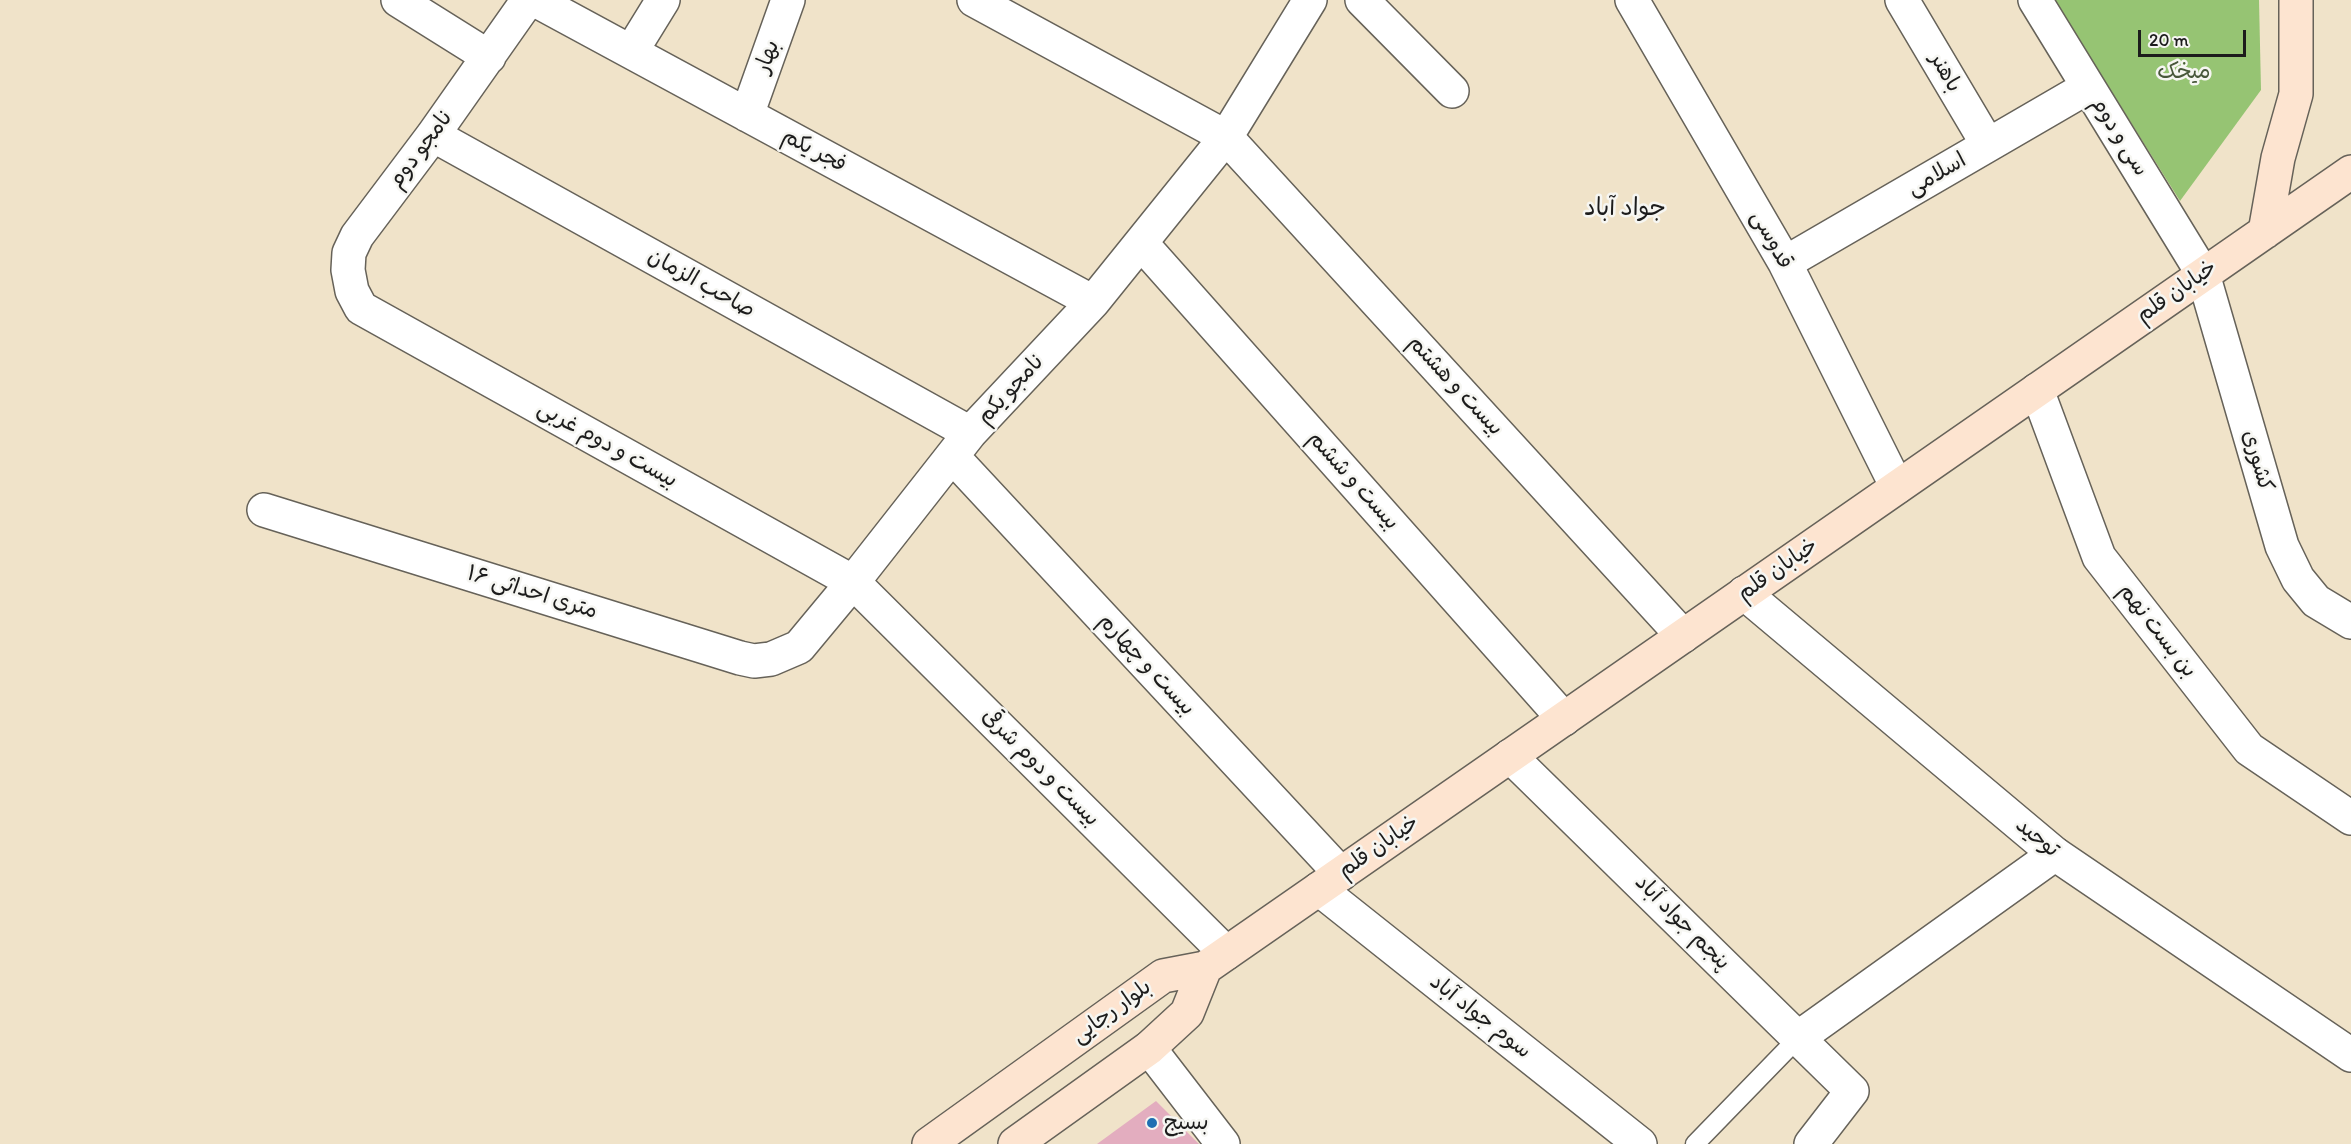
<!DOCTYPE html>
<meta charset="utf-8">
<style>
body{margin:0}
#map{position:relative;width:2351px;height:1144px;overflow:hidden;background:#f0e3c9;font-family:Itim,sans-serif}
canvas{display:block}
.scale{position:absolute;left:2138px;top:30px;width:108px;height:27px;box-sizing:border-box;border:3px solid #1c1c1c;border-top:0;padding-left:8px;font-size:18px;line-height:21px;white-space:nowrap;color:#1c1c1c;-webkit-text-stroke:4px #f6f6f2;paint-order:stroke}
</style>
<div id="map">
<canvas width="2351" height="1144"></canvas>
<div class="scale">20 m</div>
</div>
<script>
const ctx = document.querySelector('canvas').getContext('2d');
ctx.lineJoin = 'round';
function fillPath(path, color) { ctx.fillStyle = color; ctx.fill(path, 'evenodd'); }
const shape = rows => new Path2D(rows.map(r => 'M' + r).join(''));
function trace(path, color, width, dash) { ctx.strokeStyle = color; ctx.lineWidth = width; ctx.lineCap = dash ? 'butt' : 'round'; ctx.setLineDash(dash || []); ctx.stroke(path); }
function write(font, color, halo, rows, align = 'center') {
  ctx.font = font + ' Itim,"Playpen Sans Arabic",sans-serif'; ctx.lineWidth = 5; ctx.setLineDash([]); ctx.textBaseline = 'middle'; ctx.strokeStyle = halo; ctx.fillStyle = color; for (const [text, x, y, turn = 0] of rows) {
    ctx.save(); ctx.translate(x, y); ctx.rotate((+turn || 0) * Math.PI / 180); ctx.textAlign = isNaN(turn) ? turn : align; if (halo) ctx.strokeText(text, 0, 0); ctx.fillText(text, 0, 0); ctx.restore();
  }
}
const green = shape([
 [2054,0,2259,0,2261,90,2180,201]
]);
const building = shape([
 [1156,1101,1199,1144,1097,1144]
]);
const service = shape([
 [1695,1144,1798,1038]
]);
const minor = shape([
 [398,0,489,57],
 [528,0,433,135,357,236,349,253,348,270,352,291,361,308,853,582,1226,953],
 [535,0,1093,302],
 [974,0,1226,137,1683,636],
 [1362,0,1452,91],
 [1632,0,1785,263,1897,487],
 [1902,0,1988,145],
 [2035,0,2203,274,2282,546,2298,579,2316,601,2351,622],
 [631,52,663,0],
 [747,115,788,0],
 [433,135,970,433],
 [1142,244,1564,719],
 [1785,263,2088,87],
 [2037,390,2099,557,2249,749,2351,818],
 [952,456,1341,874],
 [264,510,740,658,754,661,771,659,799,647,853,582,970,433,1093,302,1226,137,1310,0],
 [1510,756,1852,1091,1811,1144],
 [1319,889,1640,1144],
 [1798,1038,2055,854],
 [1149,1048,1223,1144]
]);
const tertiary = shape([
 [1744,593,2055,854,2351,1055]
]);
const secondary = shape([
 [2265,232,2278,158,2296,94,2296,0],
 [929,1144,1163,976,1205,968,2351,172],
 [1015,1144,1149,1048,1187,1013,1205,968]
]);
const markers = [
 [1152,1123,6,"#1f6fb2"]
];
const streetNames = [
 ["بهار",768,57,-70],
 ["باهنر",1945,73,60],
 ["سی و دوم",2119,137,58],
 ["نامجو دوم",421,150,-53],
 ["فجر یکم",814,151,28],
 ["اسلامی",1937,175,-30],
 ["قدوسی",1771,240,61],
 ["صاحب الزمان",701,284,29],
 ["خیابان قلم",2177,292,-35],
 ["بیست و هشتم",1455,386,47],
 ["نامجو یکم",1011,390,-47],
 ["بیست و دوم غربی",607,445,29],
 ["کشوری",2257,461,74],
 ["بیست و ششم",1353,481,48],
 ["خیابان قلم",1778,570,-35],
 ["۱۶ متری احداثی",532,593,17],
 ["بن بست نهم",2157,631,52],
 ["بیست و چهارم",1146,665,47],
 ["بیست و دوم شرقی",1040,768,45],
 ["توحید",2037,838,39],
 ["خیابان قلم",1379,847,-35],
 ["پنجم جواد آباد",1682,923,45],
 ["بلوار رجایی",1112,1012,-36],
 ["سوم جواد آباد",1480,1017,38]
];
const parkNames = [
 ["میخک",2184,72]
];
const poiNames = [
 ["بسیج",1164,1123]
];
const neighbourhoodNames = [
 ["جواد آباد",1625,209]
];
fillPath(green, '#96c473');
fillPath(building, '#e3adbf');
trace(service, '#666259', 21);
trace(minor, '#666259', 36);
trace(tertiary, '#666259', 36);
trace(secondary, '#666259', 36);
trace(service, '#fff', 18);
trace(minor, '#fff', 33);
trace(tertiary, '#fff', 33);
trace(secondary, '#fde4d0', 33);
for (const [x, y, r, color] of markers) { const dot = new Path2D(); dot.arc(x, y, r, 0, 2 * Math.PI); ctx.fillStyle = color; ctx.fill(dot); trace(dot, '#f6f6f2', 2); }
write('22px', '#1c1c1c', '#f6f6f2', streetNames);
write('22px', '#47573a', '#f6f6f2', parkNames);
write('22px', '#1c1c1c', '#f6f6f2', poiNames, 'left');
write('24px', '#1c1c1c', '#f6f6f2', neighbourhoodNames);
</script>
